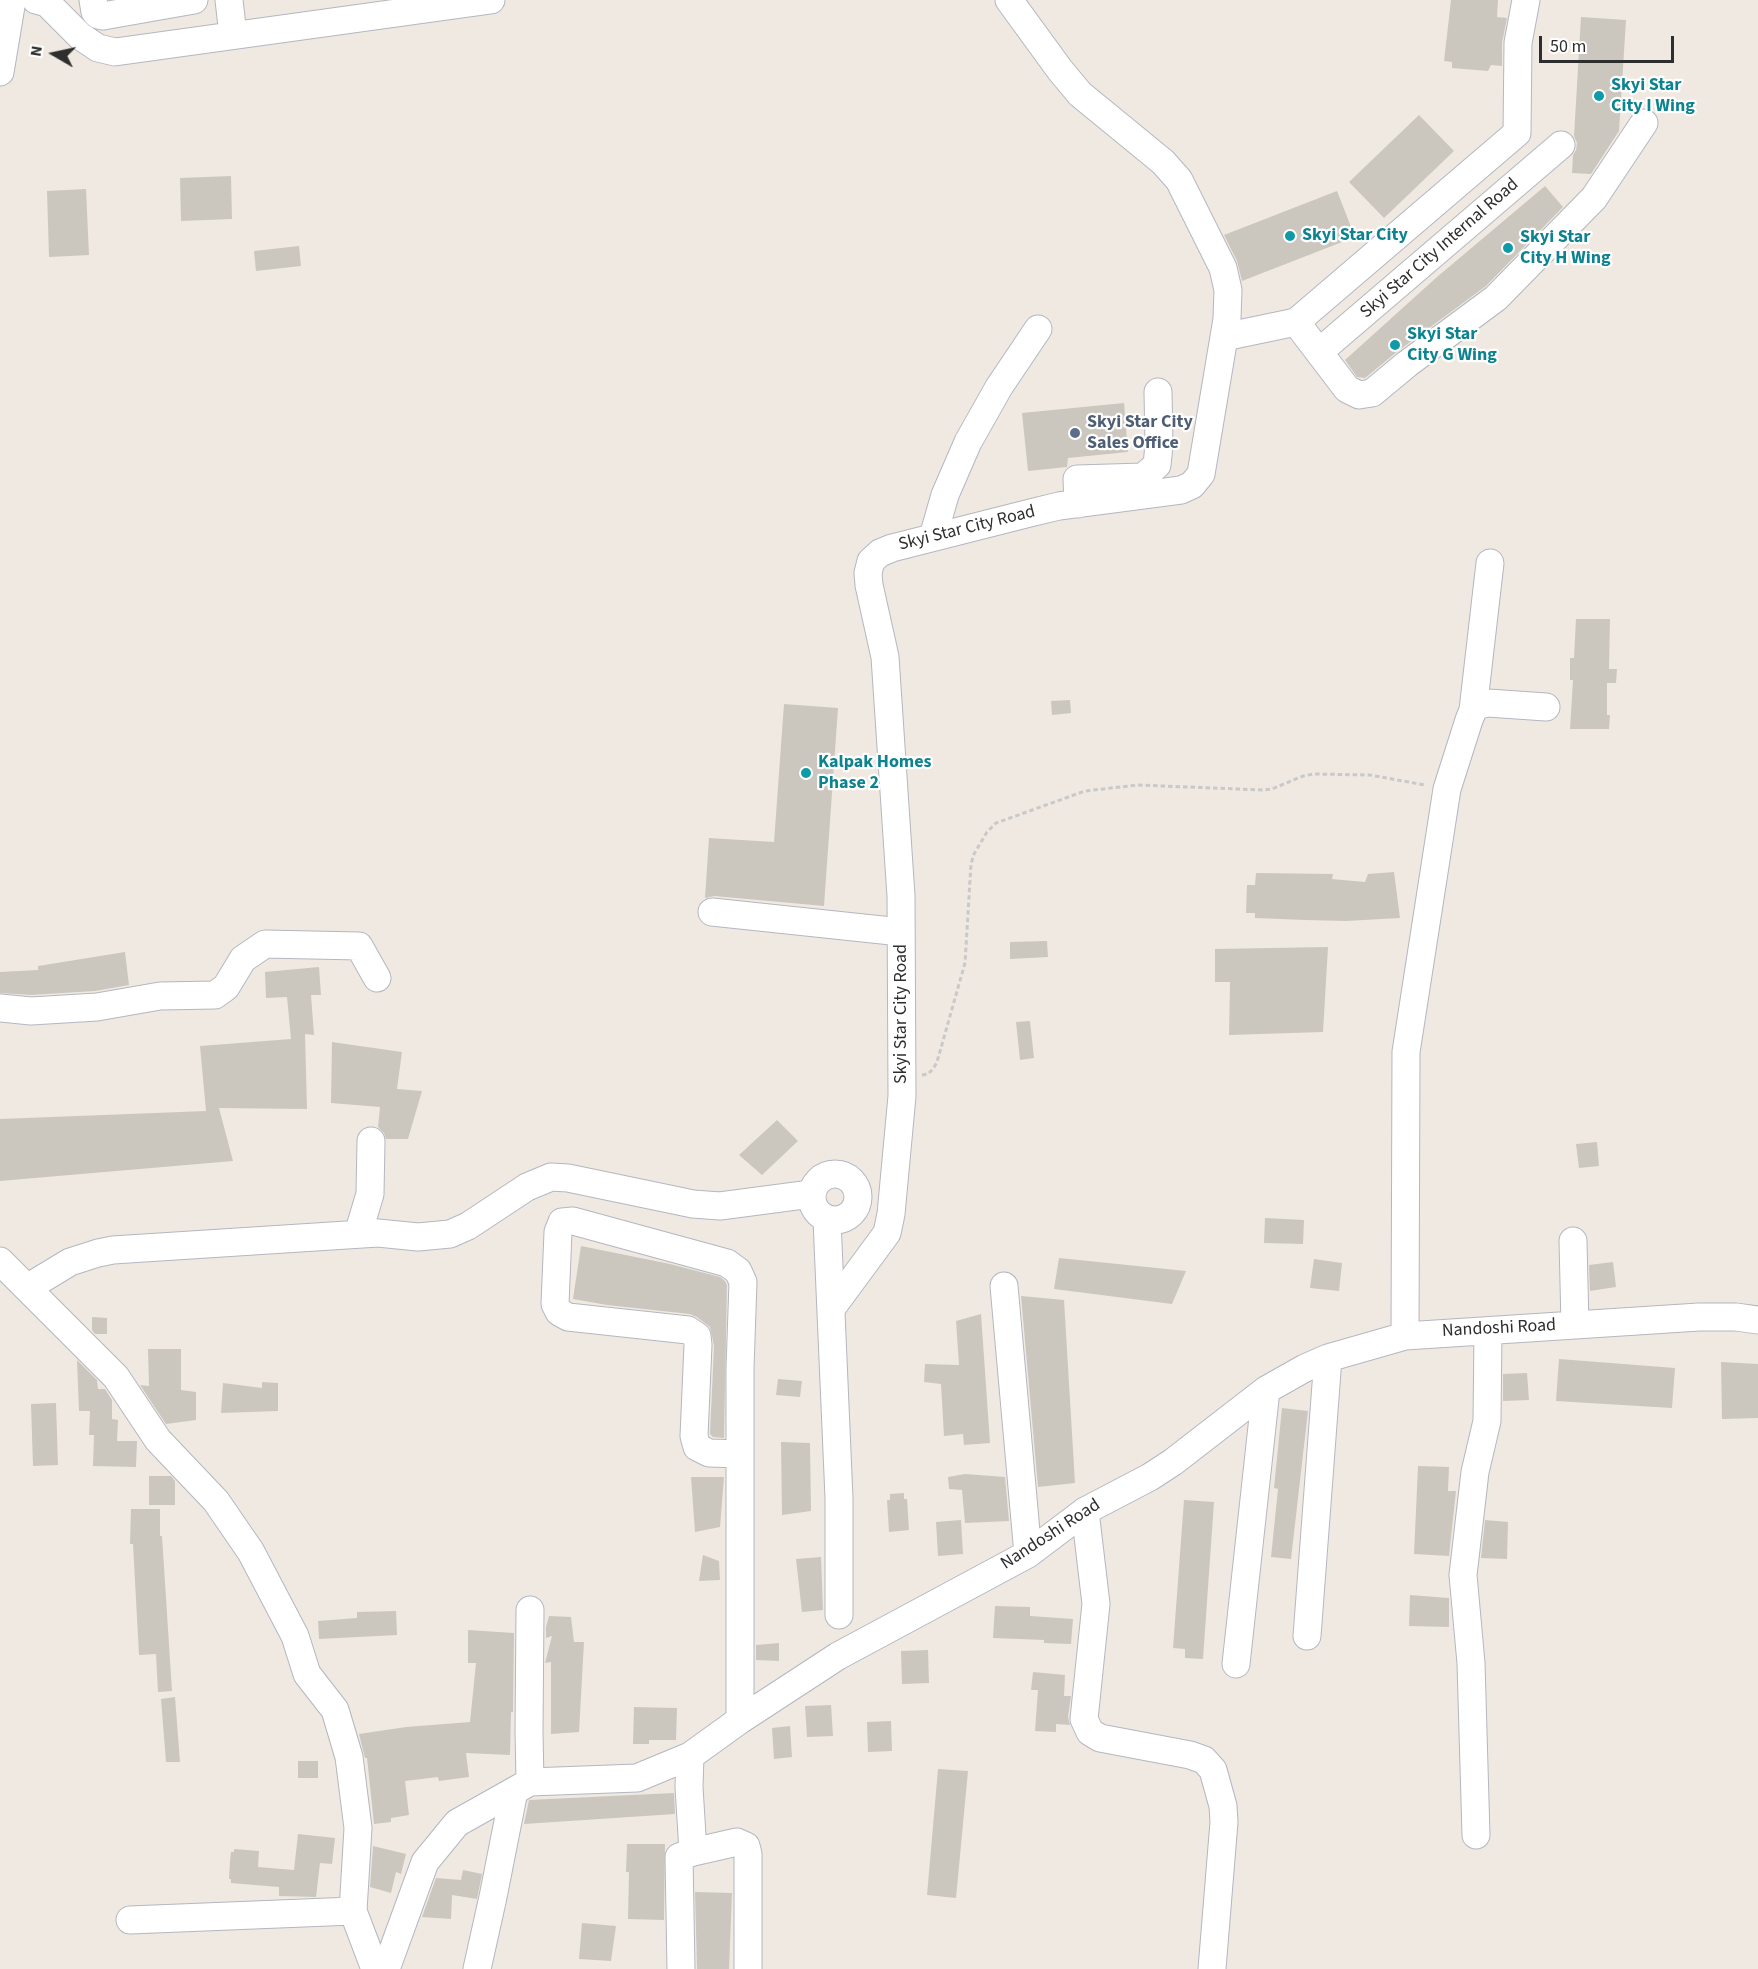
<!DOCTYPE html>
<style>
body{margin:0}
#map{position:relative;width:1758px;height:1969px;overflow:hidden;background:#efe9e1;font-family:"Source Sans 3",sans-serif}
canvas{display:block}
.north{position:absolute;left:24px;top:24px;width:60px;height:60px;-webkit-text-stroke:4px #fff;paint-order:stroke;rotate:279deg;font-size:16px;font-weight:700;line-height:24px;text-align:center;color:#2e2e2e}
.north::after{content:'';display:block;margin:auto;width:21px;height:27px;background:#2e2e2e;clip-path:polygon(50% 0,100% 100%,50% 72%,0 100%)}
.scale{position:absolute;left:1539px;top:36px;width:135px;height:27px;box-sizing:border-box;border:3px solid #2e2e2e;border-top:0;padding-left:8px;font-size:18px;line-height:21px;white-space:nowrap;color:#2e2e2e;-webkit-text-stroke:4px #fff;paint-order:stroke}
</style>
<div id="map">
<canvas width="1758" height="1969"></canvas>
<div class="north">N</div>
<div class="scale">50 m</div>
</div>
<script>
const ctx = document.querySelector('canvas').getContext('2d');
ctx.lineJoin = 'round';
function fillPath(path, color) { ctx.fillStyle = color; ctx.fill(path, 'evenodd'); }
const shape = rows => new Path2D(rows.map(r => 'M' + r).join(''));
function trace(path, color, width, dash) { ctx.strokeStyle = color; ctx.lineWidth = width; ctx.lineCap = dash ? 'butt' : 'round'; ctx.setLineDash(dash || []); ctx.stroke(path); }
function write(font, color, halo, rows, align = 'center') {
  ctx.font = font + ' "Source Sans 3",sans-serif'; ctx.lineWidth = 4.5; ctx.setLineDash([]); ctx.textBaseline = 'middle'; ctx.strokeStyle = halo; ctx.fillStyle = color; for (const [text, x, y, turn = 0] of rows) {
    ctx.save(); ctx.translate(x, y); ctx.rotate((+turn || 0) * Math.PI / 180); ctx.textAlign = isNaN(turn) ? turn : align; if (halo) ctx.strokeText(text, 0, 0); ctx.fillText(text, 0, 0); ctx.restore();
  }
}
const building = shape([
 [1451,0,1498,0,1497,17,1507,18,1502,43,1502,66,1491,65,1488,71,1452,68,1452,62,1444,61],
 [1581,17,1626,20,1619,131,1591,174,1572,173,1573,155,1576,150,1577,143,1574,136],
 [1419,115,1454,151,1384,218,1349,182],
 [231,176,232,219,181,221,180,178],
 [1545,186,1563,207,1486,286,1398,351,1365,378,1357,377,1345,360,1437,277],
 [86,189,89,255,49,257,47,191],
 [1337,191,1355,237,1242,281,1237,261,1224,235],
 [299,246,301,266,256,271,254,251],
 [1124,403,1128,452,1068,458,1067,467,1028,471,1022,413],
 [1576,619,1610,619,1609,669,1617,669,1616,683,1607,683,1607,715,1610,715,1609,729,1570,729,1573,680,1570,680,1570,658,1574,658],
 [1070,700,1071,713,1052,715,1051,701],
 [784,704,838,708,824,906,714,896,705,898,709,838,774,842],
 [1394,872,1400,918,1346,921,1305,920,1255,918,1255,913,1246,913,1247,885,1255,885,1256,873,1333,874,1332,879,1365,882,1368,874],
 [1047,941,1048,957,1010,959,1010,942],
 [1328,947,1323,1032,1229,1035,1230,982,1215,982,1215,949],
 [125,952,129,985,95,991,31,995,0,993,0,972,38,970,38,966],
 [319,967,321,995,311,995,314,1035,305,1034,307,1109,219,1108,233,1161,0,1181,0,1119,206,1111,200,1046,291,1039,287,997,266,998,265,972],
 [1030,1021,1034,1058,1020,1060,1016,1022],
 [332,1042,402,1052,397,1089,422,1091,408,1139,386,1139,384,1133,378,1127,380,1107,331,1103],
 [777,1120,798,1141,762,1175,739,1155],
 [1597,1142,1599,1166,1579,1168,1576,1144],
 [1265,1218,1304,1220,1303,1244,1264,1243],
 [581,1246,670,1264,720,1277,725,1281,727,1285,724,1438,713,1437,710,1434,714,1346,710,1327,697,1317,690,1314,607,1305,573,1299],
 [1059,1258,1186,1271,1172,1304,1054,1289],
 [1314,1259,1342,1263,1339,1291,1310,1288],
 [1613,1262,1616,1287,1590,1291,1589,1265],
 [1021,1296,1064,1300,1075,1483,1038,1487],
 [981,1314,990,1443,964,1445,963,1434,944,1436,941,1384,924,1382,925,1364,959,1365,956,1321],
 [92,1317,107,1318,107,1334,95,1334,92,1330],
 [148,1349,181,1349,181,1390,196,1392,196,1420,166,1424,140,1385,149,1386],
 [1559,1359,1675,1368,1672,1408,1556,1401],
 [77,1360,97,1380,98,1389,105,1389,112,1400,112,1419,118,1420,117,1441,137,1441,136,1467,93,1466,94,1435,89,1435,90,1411,79,1411],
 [1721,1362,1758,1364,1758,1418,1722,1419],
 [1527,1373,1529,1400,1503,1401,1503,1374],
 [778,1379,802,1381,800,1397,776,1395],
 [262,1382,278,1383,278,1411,221,1413,223,1383,262,1388],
 [56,1403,58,1465,33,1466,31,1404],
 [1282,1408,1308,1411,1291,1559,1271,1557,1278,1489,1274,1488],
 [781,1442,810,1443,811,1511,782,1515],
 [1418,1466,1449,1467,1448,1491,1456,1491,1449,1556,1414,1554],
 [965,1474,1005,1477,1009,1521,965,1523,962,1490,949,1489,948,1477],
 [149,1476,171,1476,175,1481,175,1505,149,1505],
 [691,1477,724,1477,720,1527,695,1532],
 [904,1493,904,1499,907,1499,909,1530,889,1532,887,1500,890,1500,890,1494],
 [1184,1500,1214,1502,1203,1659,1185,1658,1185,1649,1173,1648],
 [131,1509,160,1509,160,1536,162,1536,172,1691,158,1692,156,1654,139,1655,133,1544,130,1544],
 [961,1520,963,1554,938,1556,936,1522],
 [1485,1520,1508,1522,1507,1559,1481,1558],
 [703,1555,719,1561,720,1580,699,1581],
 [821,1557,823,1610,802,1612,796,1559],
 [1410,1595,1449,1598,1449,1627,1409,1626],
 [995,1606,1030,1607,1030,1616,1073,1619,1071,1644,1044,1643,1044,1640,993,1638],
 [396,1611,397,1635,319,1639,318,1621,357,1618,357,1612],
 [549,1616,571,1617,574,1642,584,1642,579,1732,551,1734,551,1662,545,1663,552,1636,546,1638,546,1627],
 [468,1630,514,1633,513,1712,511,1712,510,1755,466,1753,469,1777,439,1781,438,1777,405,1781,409,1815,391,1818,391,1822,374,1824,367,1758,365,1758,359,1734,406,1727,470,1722,476,1663,468,1663],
 [779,1643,779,1661,756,1660,756,1645],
 [928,1650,929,1683,902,1684,901,1651],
 [1033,1672,1065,1675,1064,1696,1071,1696,1068,1717,1070,1725,1056,1724,1056,1732,1035,1731,1038,1690,1031,1690],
 [175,1697,180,1762,166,1762,161,1699],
 [831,1705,833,1736,807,1737,805,1706],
 [634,1707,677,1708,676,1740,649,1740,649,1744,633,1744],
 [891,1721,892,1751,868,1752,867,1722],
 [790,1726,792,1757,774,1759,772,1728],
 [298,1761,318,1761,318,1778,298,1778],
 [938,1769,968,1771,956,1898,927,1895],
 [674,1793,675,1814,524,1824,529,1800],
 [298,1834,335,1838,332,1864,320,1863,316,1897,279,1896,279,1887,231,1883,231,1879,229,1879,230,1861,231,1852,234,1852,234,1849,259,1851,258,1867,294,1870],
 [627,1844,665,1844,664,1920,628,1919,629,1872,626,1872],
 [373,1846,406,1854,401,1874,396,1872,391,1893,370,1887],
 [463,1870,482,1874,477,1899,452,1895,451,1919,422,1917,436,1878,461,1880],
 [695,1892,732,1893,729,1969,697,1969],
 [582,1923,616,1926,611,1961,579,1959]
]);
const path = shape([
 [922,1075,928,1074,933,1069,937,1062,965,963,971,864,974,854,987,832,996,823,1085,791,1138,785,1263,790,1272,789,1303,776,1314,774,1370,775,1425,785]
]);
const minor = shape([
 [36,0,47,3,80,36,98,48,115,52,491,0],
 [93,0,95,12,98,15,103,16,194,0],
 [229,0,233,35],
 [0,72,12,0],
 [1296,322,1347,389,1359,395,1372,393,1407,364,1496,298,1594,198,1644,123],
 [1224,337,1296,322,1517,133,1518,43,1526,0],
 [1319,352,1561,145],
 [1078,504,1077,479,1143,477,1157,465,1159,445,1158,392],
 [933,537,945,495,968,442,999,387,1038,329],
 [1473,710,1490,563],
 [712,912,901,932],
 [0,1008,31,1011,97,1007,160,996,215,995,226,987,243,959,265,944,359,946,377,978],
 '812 1197a23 23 0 1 1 46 0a23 23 0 1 1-46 0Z',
 [827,1220,839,1498,839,1615],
 [358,1234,370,1194,371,1141],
 [1573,1241,1575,1325],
 [0,1261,116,1377,158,1440,216,1501,251,1552,295,1636,307,1674,335,1710,349,1757,358,1828,353,1911,375,1969],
 [1004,1286,1028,1554],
 [27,1288,70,1262,98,1253,113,1250,378,1233,418,1237,450,1234,468,1226,527,1187,551,1177,568,1178,693,1204,720,1206,811,1194],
 [831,1309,887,1233,891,1214,902,1096,901,896,885,657,869,585,868,573,871,561,880,553,892,548,1034,512,1059,506,1181,490,1192,485,1201,474,1227,319,1228,290,1223,268,1179,180,1163,162,1080,94,1060,70,1009,0],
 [1405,1336,1406,1052,1447,789,1469,720,1473,710,1479,705,1488,703,1546,707],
 [1085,1511,1096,1604,1084,1719,1090,1732,1100,1738,1190,1755,1204,1760,1213,1770,1223,1806,1224,1822,1212,1969],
 [530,1610,529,1732,530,1782],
 [1307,1636,1328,1358],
 [1236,1664,1266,1390],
 [740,1720,740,1368,743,1282,738,1271,727,1263,573,1221,562,1222,558,1232,555,1304,559,1312,568,1317,688,1330,697,1336,698,1345,694,1436,697,1447,709,1453,740,1454],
 [1476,1835,1471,1663,1463,1575,1475,1472,1487,1421,1488,1331],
 [693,1852,737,1842,746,1846,748,1854,748,1969],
 [130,1920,353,1911],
 [386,1969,425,1862,457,1823,530,1782,637,1778,690,1756,740,1720,838,1656,1028,1554,1085,1511,1150,1477,1173,1462,1266,1390,1305,1368,1328,1358,1405,1336,1699,1317,1736,1317,1758,1320],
 [477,1969,493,1897,514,1791],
 [681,1969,679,1857,693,1852,689,1787,690,1756]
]);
const markers = [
 [1599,96,6,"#0f9aa8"],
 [1290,236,6,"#0f9aa8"],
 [1508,248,6,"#0f9aa8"],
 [1395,345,6,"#0f9aa8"],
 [1075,433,6,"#5c6f8a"],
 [806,773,6,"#0f9aa8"]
];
const cultureNames = [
 ["Skyi Star",1611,86],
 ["City I Wing",1611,107],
 ["Skyi Star City",1302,236],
 ["Skyi Star",1520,238],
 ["City H Wing",1520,259],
 ["Skyi Star",1407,335],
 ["City G Wing",1407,356],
 ["Kalpak Homes",818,763],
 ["Phase 2",818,784]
];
const streetNames = [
 ["Skyi Star City Internal Road",1440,249,-41],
 ["Skyi Star City Road",967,529,-14],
 ["Skyi Star City Road",902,1014,-90],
 ["Nandoshi Road",1499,1329,-3],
 ["Nandoshi Road",1051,1535,-33]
];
const serviceNames = [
 ["Skyi Star City",1087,423],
 ["Sales Office",1087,444]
];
fillPath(building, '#cbc7bf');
trace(minor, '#b4b7c1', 29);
trace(path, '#c9c9c9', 3, [4.5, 3]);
trace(minor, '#fff', 27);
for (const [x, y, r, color] of markers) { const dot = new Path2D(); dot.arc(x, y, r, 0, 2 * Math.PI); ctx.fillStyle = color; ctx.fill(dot); trace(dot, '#fff', 2); }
write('bold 18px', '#0d838f', '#fff', cultureNames, 'left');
write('18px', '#2e2e2e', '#fff', streetNames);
write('bold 18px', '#4e5e75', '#fff', serviceNames, 'left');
</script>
